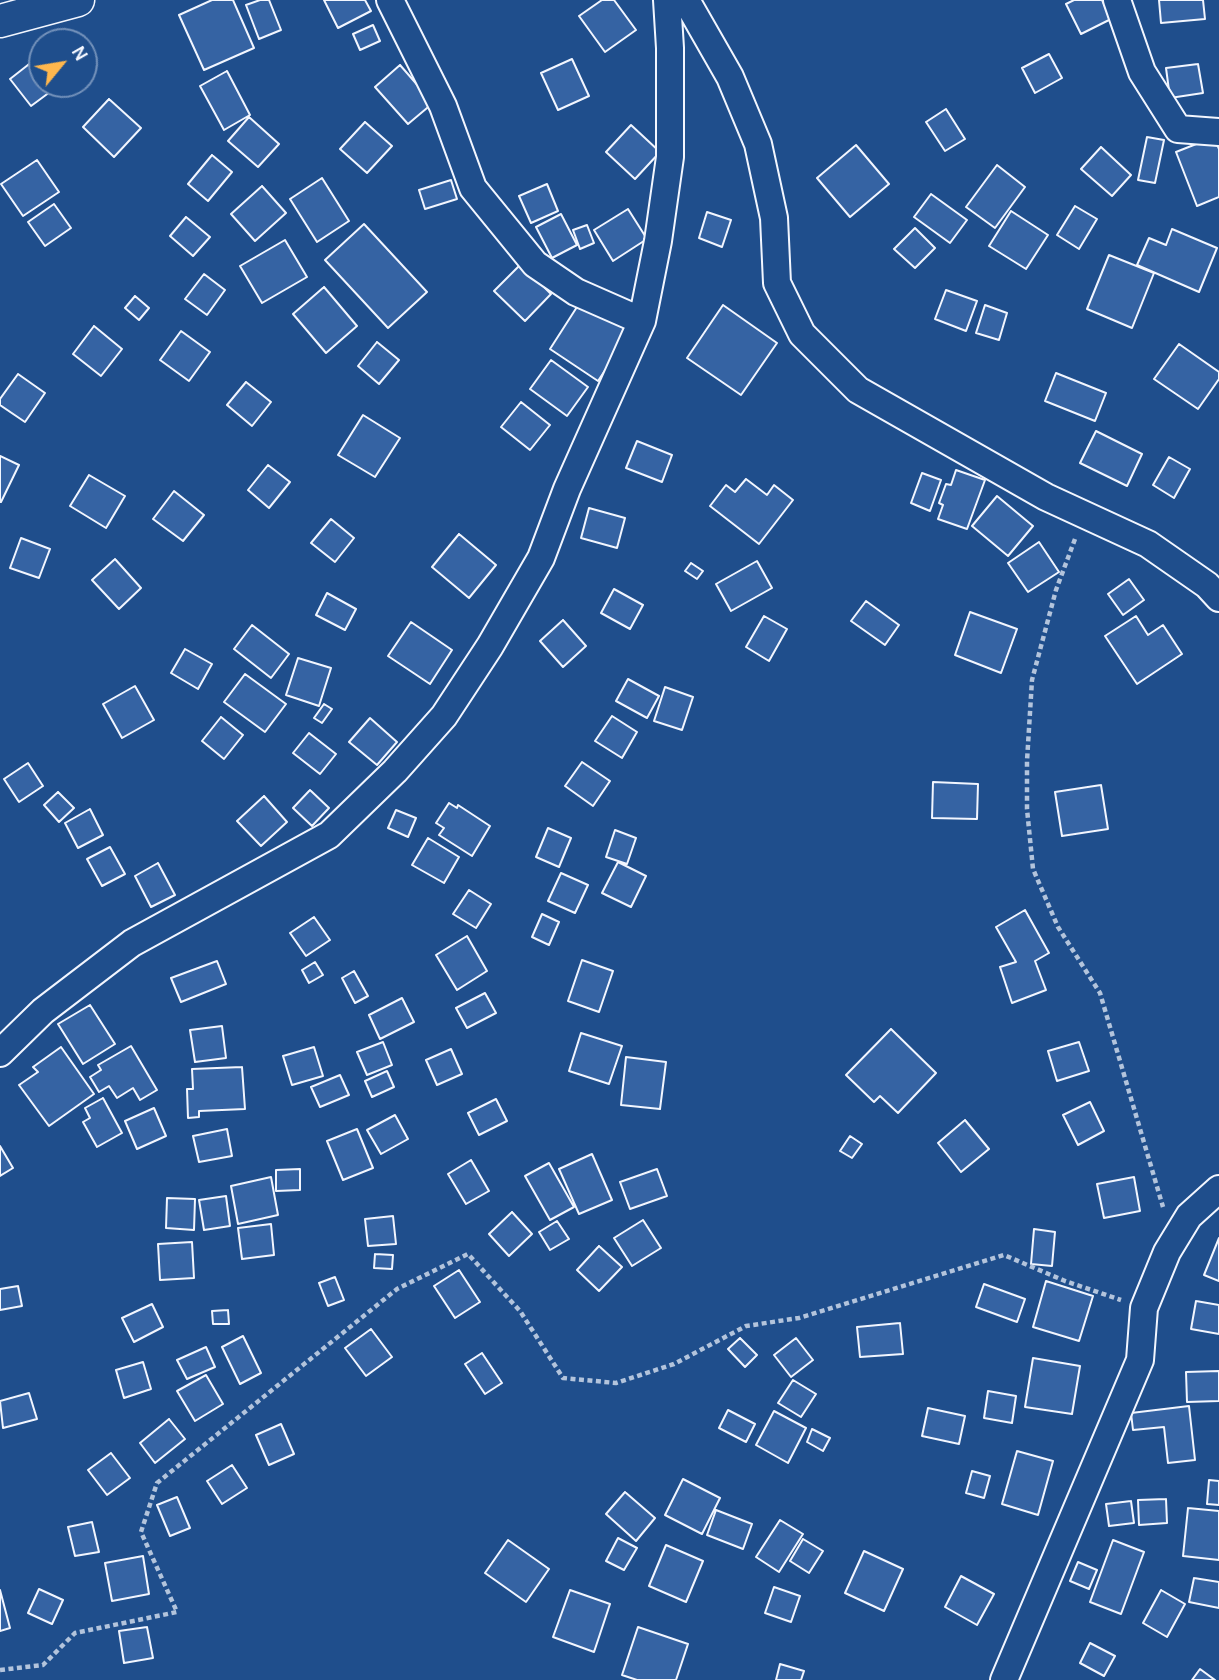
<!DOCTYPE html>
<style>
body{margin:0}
#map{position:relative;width:1219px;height:1680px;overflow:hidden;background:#1f4e8c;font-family:Karla,sans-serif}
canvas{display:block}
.north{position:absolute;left:28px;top:28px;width:70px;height:70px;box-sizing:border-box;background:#1f4e8c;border:2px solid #7391ba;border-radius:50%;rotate:60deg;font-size:19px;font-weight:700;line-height:28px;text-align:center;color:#f2f6ff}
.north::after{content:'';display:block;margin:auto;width:24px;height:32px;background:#ffb74d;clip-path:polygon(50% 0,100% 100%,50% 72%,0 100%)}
</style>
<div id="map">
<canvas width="1219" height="1680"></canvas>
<div class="north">N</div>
</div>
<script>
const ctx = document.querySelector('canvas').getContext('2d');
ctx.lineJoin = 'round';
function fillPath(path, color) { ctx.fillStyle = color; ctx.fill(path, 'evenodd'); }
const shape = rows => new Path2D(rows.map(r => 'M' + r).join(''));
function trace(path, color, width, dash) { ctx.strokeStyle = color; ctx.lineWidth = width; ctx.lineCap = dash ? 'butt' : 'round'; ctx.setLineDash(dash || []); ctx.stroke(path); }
const building = shape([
 [212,0,233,0,254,48,204,70,179,15,212,0],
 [260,0,269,0,281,30,259,39,246,5,260,0],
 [324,0,365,0,371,11,338,28,324,0],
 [602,0,614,0,636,30,605,52,579,16,602,0],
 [1074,0,1102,0,1111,19,1081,34,1066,4,1074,0],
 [1159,0,1203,0,1205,19,1161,23,1159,0],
 [373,25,380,41,360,50,353,34,373,25],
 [1049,54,1062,78,1035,93,1022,68,1049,54],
 [572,59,589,96,558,110,541,73,572,59],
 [33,61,42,73,42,84,50,84,54,89,31,106,10,79,33,61],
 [1198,64,1203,93,1170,98,1166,68,1198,64],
 [400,65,433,103,408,124,375,87,400,65],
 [227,71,250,115,224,130,200,86,227,71],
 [109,99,141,128,114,157,83,127,109,99],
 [946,109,965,139,945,151,926,122,946,109],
 [249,117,279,144,258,167,228,141,249,117],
 [365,122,392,146,367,173,340,149,365,122],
 [631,125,660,152,635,179,606,152,631,125],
 [1147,137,1164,140,1155,183,1138,180,1147,137],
 [1214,137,1219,149,1219,197,1197,206,1176,152,1214,137],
 [856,145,889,184,850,217,817,178,856,145],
 [1101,147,1131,175,1112,196,1081,169,1101,147],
 [212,155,232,172,208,201,188,184,212,155],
 [37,160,59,192,23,216,1,184,37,160],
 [997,165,1025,187,995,228,966,207,997,165],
 [322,178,349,221,317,242,290,199,322,178],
 [451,180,457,199,425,209,419,190,451,180],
 [547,184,558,211,531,223,519,196,547,184],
 [262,186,286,213,255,241,231,214,262,186],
 [931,194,967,220,950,243,914,217,931,194],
 [54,204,71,228,45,246,28,222,54,204],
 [1075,206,1097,219,1079,249,1057,235,1075,206],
 [628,209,647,239,613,261,594,230,628,209],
 [1011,211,1048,235,1026,269,989,246,1011,211],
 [707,212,731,220,722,247,699,238,707,212],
 [561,214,577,245,552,258,536,227,561,214],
 [186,217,210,237,193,256,170,236,186,217],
 [364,224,427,292,388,328,325,260,364,224],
 [587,225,594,243,580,249,573,230,587,225],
 [915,228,935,248,915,268,894,249,915,228],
 [1172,229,1217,248,1199,292,1137,265,1149,238,1166,245,1172,229],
 [285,240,307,277,262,303,240,266,285,240],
 [1109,255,1154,273,1132,328,1087,309,1109,255],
 [521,264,551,294,525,321,494,291,521,264],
 [204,274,225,290,207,315,185,299,204,274],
 [324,287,357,326,326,353,293,314,324,287],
 [946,290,977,301,966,331,935,319,946,290],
 [135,296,149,308,139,320,125,308,135,296],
 [584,296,633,328,598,381,550,349,584,296],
 [723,305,777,343,741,395,687,358,723,305],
 [985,305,1007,313,999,340,976,333,985,305],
 [94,326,122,349,101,376,73,354,94,326],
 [181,331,210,352,189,381,160,360,181,331],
 [377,342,399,360,379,384,358,366,377,342],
 [1179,344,1219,372,1219,379,1198,409,1154,379,1179,344],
 [551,360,588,387,567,416,530,389,551,360],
 [1056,373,1106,393,1095,421,1045,401,1056,373],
 [18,374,45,393,25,422,0,405,0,399,18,374],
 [246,382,271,402,252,426,227,405,246,382],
 [521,402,550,425,530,450,501,427,521,402],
 [363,415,400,438,375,477,338,455,363,415],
 [1096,431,1142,454,1127,486,1080,463,1096,431],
 [637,441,672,455,662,482,626,468,637,441],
 [0,456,19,465,1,502,0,502,0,456],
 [1169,457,1190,469,1174,498,1153,485,1169,457],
 [268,465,290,482,269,508,248,490,268,465],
 [956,470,985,480,967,529,938,519,943,505,939,503,946,484,951,485,956,470],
 [922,473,941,480,930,511,911,503,922,473],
 [89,475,125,496,106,528,70,506,89,475],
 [746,479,767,495,774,485,793,500,759,544,710,506,726,485,735,492,746,479],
 [174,491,204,515,183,541,153,519,174,491],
 [997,496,1033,526,1008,556,972,526,997,496],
 [589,508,625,518,617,548,581,538,589,508],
 [331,519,354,538,335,562,311,543,331,519],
 [459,534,496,565,469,598,432,567,459,534],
 [21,538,50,549,39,578,10,568,21,538],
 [1039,542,1059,572,1028,592,1008,563,1039,542],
 [115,559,141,588,119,609,92,580,115,559],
 [757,561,772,588,731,611,716,584,757,561],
 [691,563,703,571,697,579,685,571,691,563],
 [1129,579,1144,600,1123,615,1108,594,1129,579],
 [614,589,643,605,630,629,601,613,614,589],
 [327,593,356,609,345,630,316,615,327,593],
 [866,601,899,625,885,645,851,621,866,601],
 [970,612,1017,629,1001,673,955,655,970,612],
 [764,616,787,629,769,661,746,647,764,616],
 [1136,616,1148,635,1163,625,1182,654,1137,684,1105,636,1136,616],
 [563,620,586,646,563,667,540,641,563,620],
 [411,622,452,650,430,684,388,656,411,622],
 [252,625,289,654,271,678,234,649,252,625],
 [185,649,212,664,198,689,171,673,185,649],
 [298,658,331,668,319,706,286,695,298,658],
 [245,674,286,704,265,732,224,702,245,674],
 [628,679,659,696,647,718,616,701,628,679],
 [135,686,154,720,122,738,103,704,135,686],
 [665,687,693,697,682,730,654,721,665,687],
 [324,704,332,709,322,723,314,718,324,704],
 [612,716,637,732,622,758,595,741,612,716],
 [221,717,243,735,224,759,202,741,221,717],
 [370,718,397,742,377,765,349,742,370,718],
 [309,733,336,754,320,774,293,753,309,733],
 [582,762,610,781,593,806,565,786,582,762],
 [28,763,43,786,19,802,4,779,28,763],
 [933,782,978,784,977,819,932,818,933,782],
 [1101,785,1108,829,1062,836,1055,792,1101,785],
 [310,790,329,808,312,826,293,808,310,790],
 [58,792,74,808,59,822,44,805,58,792],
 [264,796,287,822,261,846,237,821,264,796],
 [449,803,457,808,458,805,490,826,472,856,439,835,444,828,436,823,449,803],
 [90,809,103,835,78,848,65,823,90,809],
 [396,810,416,818,408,837,388,828,396,810],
 [548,828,571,838,559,867,536,857,548,828],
 [615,830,636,838,627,864,606,857,615,830],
 [428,838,459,857,444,883,412,865,428,838],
 [110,847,125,874,102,886,87,859,110,847],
 [618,862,646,876,631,907,602,893,618,862],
 [158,863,175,895,151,907,135,876,158,863],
 [561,873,588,885,575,913,548,901,561,873],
 [469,890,491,904,476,928,453,914,469,890],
 [1025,910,1049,953,1035,961,1046,990,1012,1003,1000,967,1016,962,996,927,1025,910],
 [542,914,559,922,549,945,532,937,542,914],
 [314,917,330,940,306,956,290,933,314,917],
 [467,936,487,971,457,990,436,955,467,936],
 [582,960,613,971,599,1012,568,1001,582,960],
 [217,961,226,984,181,1002,171,978,217,961],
 [315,962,323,975,309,983,302,970,315,962],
 [354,971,368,996,355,1003,342,978,354,971],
 [485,993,496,1013,467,1028,456,1008,485,993],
 [402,998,414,1022,380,1039,369,1015,402,998],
 [90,1005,115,1044,83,1064,58,1024,90,1005],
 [222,1026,226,1058,195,1062,190,1030,222,1026],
 [891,1029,936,1073,898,1113,880,1096,874,1102,846,1075,891,1029],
 [581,1033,622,1046,609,1084,569,1071,581,1033],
 [383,1042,392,1065,367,1075,357,1052,383,1042],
 [1079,1042,1089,1071,1057,1081,1048,1051,1079,1042],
 [131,1046,157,1090,140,1100,133,1088,117,1098,109,1086,99,1092,90,1077,101,1070,98,1065,131,1046],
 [61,1047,94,1094,49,1126,19,1085,38,1072,33,1067,61,1047],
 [314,1047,323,1076,292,1085,283,1056,314,1047],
 [451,1049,462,1074,437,1085,426,1060,451,1049],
 [626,1057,666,1062,660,1109,621,1105,626,1057],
 [242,1067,245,1109,199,1111,199,1117,188,1118,187,1089,193,1089,192,1069,242,1067],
 [387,1071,394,1087,372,1097,365,1081,387,1071],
 [340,1075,349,1095,320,1107,311,1087,340,1075],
 [103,1098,122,1133,97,1147,83,1122,90,1118,85,1108,103,1098],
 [496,1099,507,1121,479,1135,468,1113,496,1099],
 [1090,1102,1104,1131,1078,1145,1063,1115,1090,1102],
 [154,1108,166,1136,137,1149,125,1121,154,1108],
 [395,1115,408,1139,381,1154,367,1130,395,1115],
 [965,1120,989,1149,961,1172,938,1143,965,1120],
 [227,1129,232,1156,199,1162,193,1136,227,1129],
 [357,1129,373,1168,343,1180,327,1141,357,1129],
 [850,1136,862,1144,852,1158,840,1151,850,1136],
 [0,1146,13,1168,0,1176,0,1146],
 [592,1154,612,1200,579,1214,559,1169,592,1154],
 [471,1160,489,1191,466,1204,448,1174,471,1160],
 [549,1163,574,1207,550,1220,525,1176,549,1163],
 [300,1169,300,1190,276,1191,276,1170,300,1169],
 [657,1169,667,1196,630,1209,620,1182,657,1169],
 [271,1177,278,1215,238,1224,231,1186,271,1177],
 [1134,1177,1140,1211,1104,1218,1097,1184,1134,1177],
 [226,1196,230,1226,204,1230,199,1200,226,1196],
 [167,1198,195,1199,194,1230,166,1228,167,1198],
 [512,1212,532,1234,509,1256,489,1234,512,1212],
 [393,1216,396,1244,368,1246,365,1219,393,1216],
 [643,1220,661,1248,632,1266,614,1238,643,1220],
 [557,1221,569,1239,550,1250,539,1232,557,1221],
 [271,1224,274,1255,242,1259,238,1228,271,1224],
 [1034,1229,1055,1232,1052,1266,1031,1264,1034,1229],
 [1219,1238,1219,1281,1204,1275,1219,1238],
 [192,1242,194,1278,160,1280,158,1244,192,1242],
 [599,1246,622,1267,599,1291,577,1270,599,1246],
 [375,1254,393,1255,392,1269,374,1268,375,1254],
 [459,1270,480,1302,455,1318,434,1286,459,1270],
 [335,1277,344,1300,328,1306,319,1283,335,1277],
 [1046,1281,1093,1296,1079,1341,1033,1327,1046,1281],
 [984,1284,1025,1299,1017,1322,976,1307,984,1284],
 [18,1286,22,1306,0,1310,0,1289,18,1286],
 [1196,1301,1219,1305,1219,1334,1191,1329,1196,1301],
 [152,1304,163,1327,134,1342,122,1318,152,1304],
 [228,1310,229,1324,213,1324,212,1311,228,1310],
 [900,1323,903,1354,860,1357,857,1327,900,1323],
 [371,1329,392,1357,366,1376,345,1348,371,1329],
 [243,1336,261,1373,240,1384,222,1347,243,1336],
 [740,1338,757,1355,745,1367,728,1349,740,1338],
 [796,1338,813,1360,791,1377,774,1355,796,1338],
 [206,1347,215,1367,187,1379,177,1360,206,1347],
 [482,1353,502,1383,485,1394,465,1364,482,1353],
 [1033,1358,1080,1366,1072,1414,1025,1407,1033,1358],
 [143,1362,151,1389,124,1398,116,1370,143,1362],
 [1219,1371,1219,1401,1187,1402,1186,1372,1219,1371],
 [206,1375,223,1404,195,1421,177,1391,206,1375],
 [793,1380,816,1394,801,1417,778,1403,793,1380],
 [988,1391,1016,1396,1012,1423,984,1418,988,1391],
 [29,1393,37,1419,3,1428,0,1401,29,1393],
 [1189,1406,1195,1460,1168,1463,1164,1427,1133,1430,1131,1413,1189,1406],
 [928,1408,965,1416,959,1444,922,1436,928,1408],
 [728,1410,755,1424,746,1442,719,1428,728,1410],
 [774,1411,806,1428,788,1463,756,1445,774,1411],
 [169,1419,185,1439,155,1463,140,1443,169,1419],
 [281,1424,294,1454,269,1465,256,1435,281,1424],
 [812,1429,830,1438,823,1451,807,1442,812,1429],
 [1017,1451,1053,1461,1038,1515,1002,1504,1017,1451],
 [111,1453,130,1478,107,1495,88,1470,111,1453],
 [232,1465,247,1488,222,1504,207,1481,232,1465],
 [972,1471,990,1476,984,1498,966,1493,972,1471],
 [683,1479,720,1498,702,1534,665,1515,683,1479],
 [1209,1480,1219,1481,1219,1505,1207,1504,1209,1480],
 [625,1492,655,1518,636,1541,606,1514,625,1492],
 [177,1497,190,1528,170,1536,157,1505,177,1497],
 [1166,1499,1167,1523,1139,1525,1138,1500,1166,1499],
 [1131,1501,1134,1523,1109,1526,1106,1504,1131,1501],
 [1188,1508,1219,1511,1219,1560,1183,1556,1188,1508],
 [716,1510,752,1524,743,1549,707,1535,716,1510],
 [780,1520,803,1534,779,1572,756,1557,780,1520],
 [92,1522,99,1552,75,1556,68,1527,92,1522],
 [618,1538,637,1548,624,1570,606,1561,618,1538],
 [803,1539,823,1551,809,1573,790,1561,803,1539],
 [508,1540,549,1569,526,1602,485,1573,508,1540],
 [1113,1540,1144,1552,1121,1614,1090,1602,1113,1540],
 [666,1545,703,1561,686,1602,649,1586,666,1545],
 [864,1551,903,1569,884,1611,845,1593,864,1551],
 [143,1556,149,1594,112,1601,105,1563,143,1556],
 [1078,1562,1097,1570,1089,1589,1070,1581,1078,1562],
 [961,1576,994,1594,977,1625,945,1607,961,1576],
 [1194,1578,1219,1582,1219,1608,1189,1602,1194,1578],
 [774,1587,800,1596,791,1622,765,1613,774,1587],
 [39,1589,63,1600,52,1624,28,1613,39,1589],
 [0,1590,10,1628,0,1631,0,1590],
 [570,1590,610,1604,594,1652,553,1637,570,1590],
 [1161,1590,1185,1604,1167,1637,1143,1623,1161,1590],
 [147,1627,153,1658,124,1663,119,1631,147,1627],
 [638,1627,688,1644,676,1680,637,1680,622,1675,638,1627],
 [1090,1643,1115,1656,1104,1676,1080,1663,1090,1643],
 [780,1664,804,1671,801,1680,776,1680,780,1664],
 [1200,1669,1215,1680,1192,1680,1200,1669]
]);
const path = shape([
 [1075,539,1056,590,1032,680,1027,761,1027,809,1033,869,1058,927,1100,993,1163,1207],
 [0,1670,43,1665,75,1633,177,1612,141,1532,157,1483,397,1289,468,1254,520,1311,563,1378,616,1383,674,1364,746,1326,799,1318,1004,1255,1065,1281,1121,1300]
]);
const minor = shape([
 [390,0,443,106,473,188,535,264,576,292,642,321],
 [686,0,730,77,758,144,774,218,777,283,802,334,858,390,1046,497,1148,544,1207,585,1219,598],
 [1117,0,1142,72,1178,129,1219,132],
 [0,1053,43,1011,132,943,329,835,395,771,444,716,490,646,541,558,567,489,642,321,658,241,670,157,670,48,667,0],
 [1004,1680,1140,1360,1144,1308,1167,1252,1189,1216,1219,1189]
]);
const tertiary = shape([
 [0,21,78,0]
]);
fillPath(building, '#3563a3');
trace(building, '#f2f6ff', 2);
trace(minor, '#f2f6ff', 30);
trace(tertiary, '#f2f6ff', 35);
trace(path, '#b3c4dc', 4.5, [5, 3.5]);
trace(minor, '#1f4e8c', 26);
trace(tertiary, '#1f4e8c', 32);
</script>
